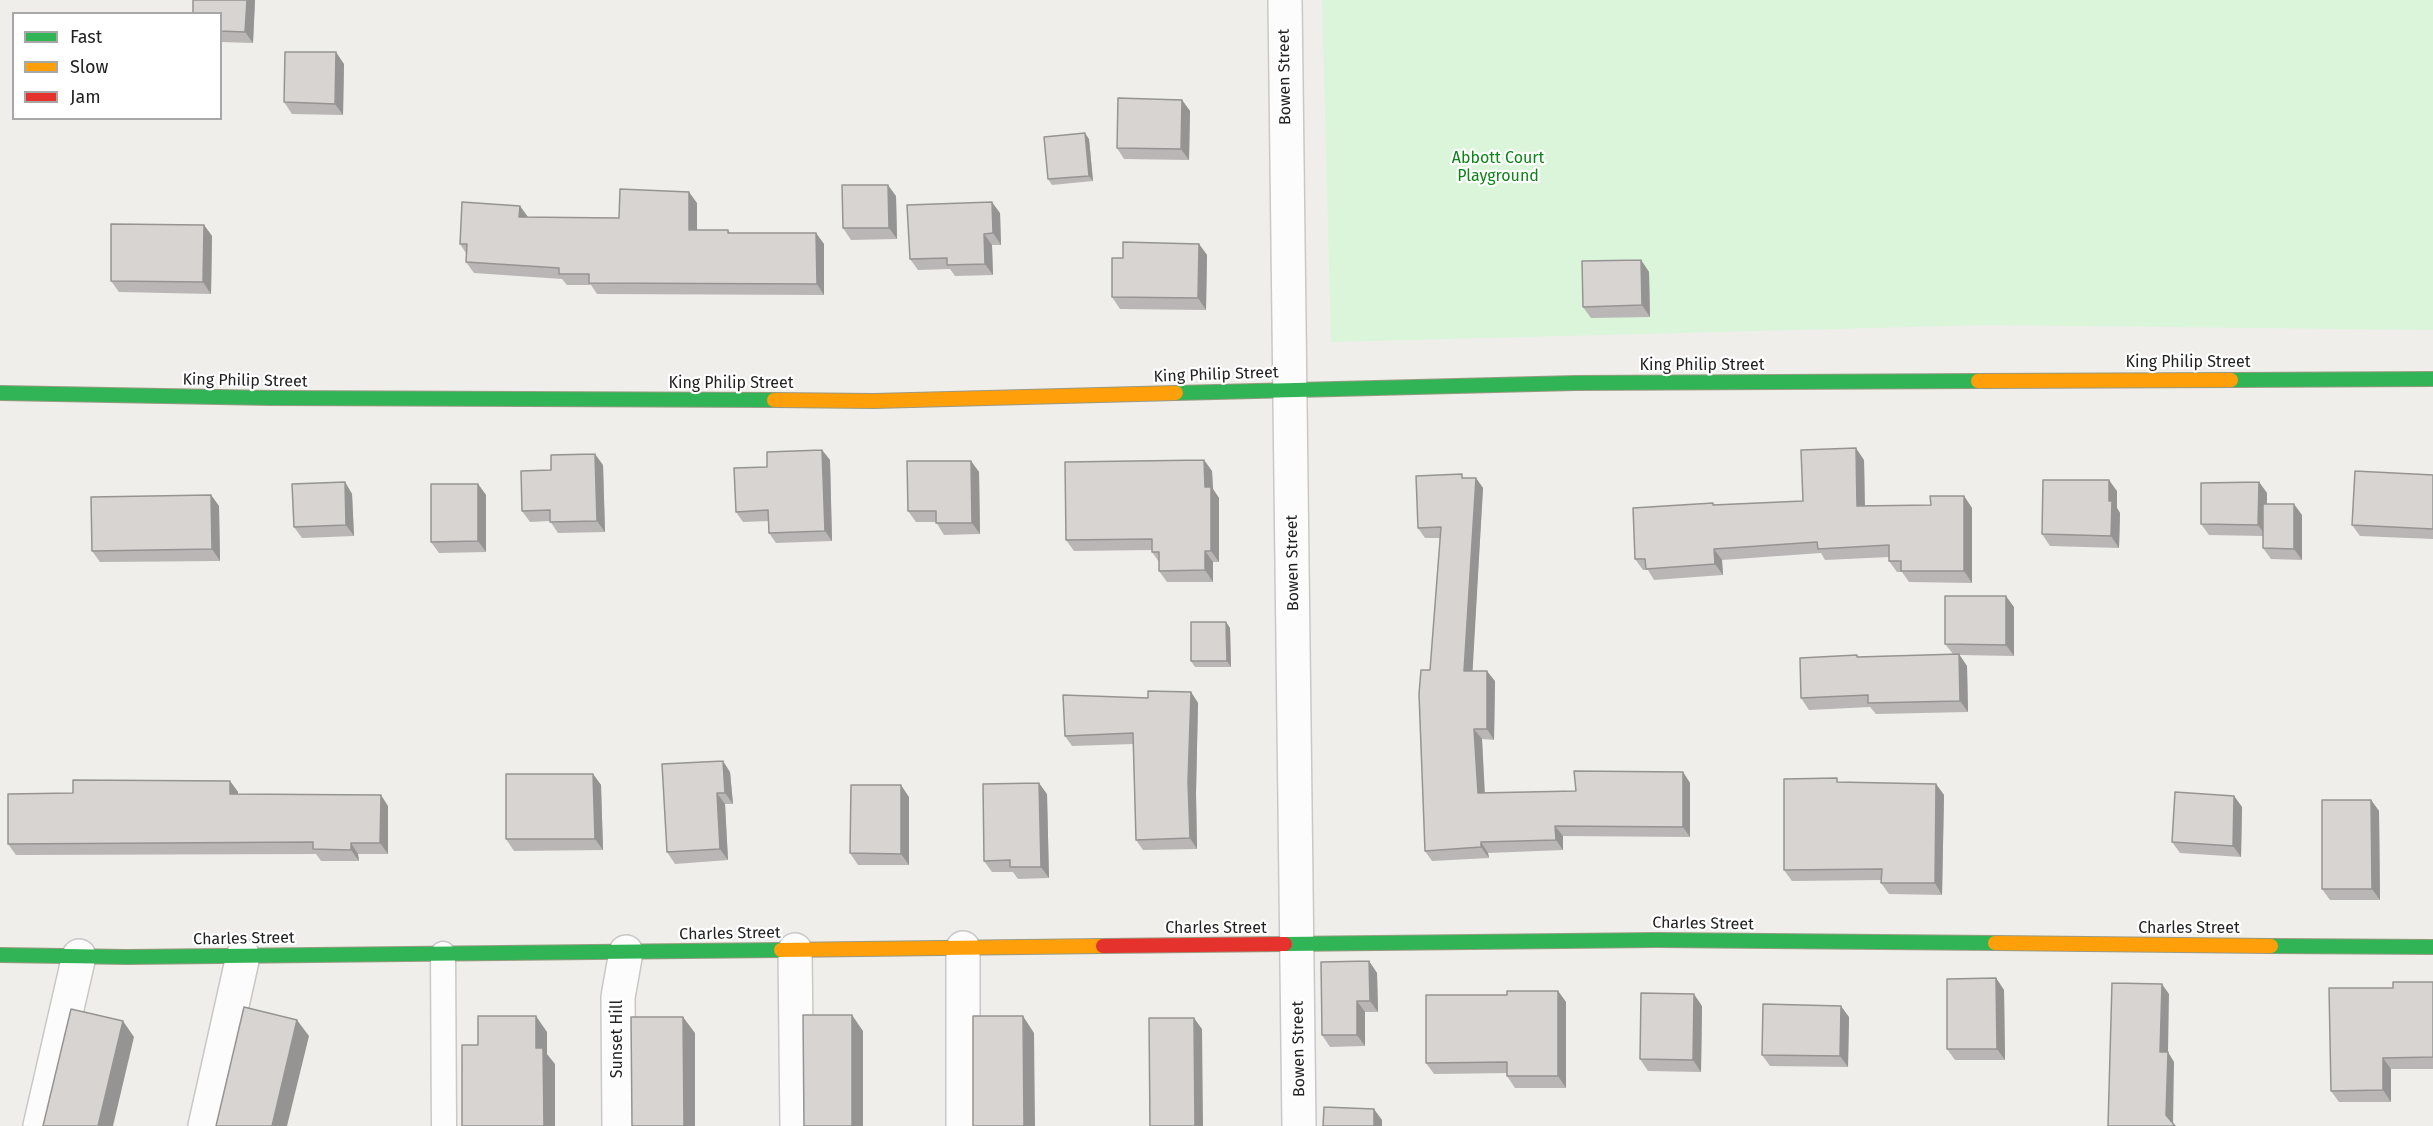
<!DOCTYPE html>
<style>
body{margin:0}
#map{position:relative;width:2433px;height:1126px;overflow:hidden;background:#f0eeeb;font-family:"Fira Sans",sans-serif}
canvas{display:block}
.legend{position:absolute;left:12px;top:12px;width:210px;height:108px;box-sizing:border-box;background:#fff;border:2px solid #a7a7a7;margin:0;padding:8px 10px;list-style:none;font-size:18px;color:#222}
.legend li{display:flex;align-items:center;gap:12px;height:30px}
.legend b{width:30px;border:2px solid #a7a7a7}
</style>
<div id="map">
<canvas width="2433" height="1126"></canvas>
<ul class="legend">
<li><b style="height:8px;background:#30b455"></b>Fast</li>
<li><b style="height:8px;background:#ff9f0a"></b>Slow</li>
<li><b style="height:8px;background:#e5322d"></b>Jam</li>
</ul>
</div>
<script>
const ctx = document.querySelector('canvas').getContext('2d');
ctx.lineJoin = 'round';
function fillPath(path, color) { ctx.fillStyle = color; ctx.fill(path, 'evenodd'); }
const shape = rows => new Path2D(rows.map(r => 'M' + r).join(''));
function trace(path, color, width, dash) { ctx.strokeStyle = color; ctx.lineWidth = width; ctx.lineCap = dash ? 'butt' : 'round'; ctx.setLineDash(dash || []); ctx.stroke(path); }
function write(font, color, halo, rows, align = 'center') {
  ctx.font = font + ' "Fira Sans",sans-serif'; ctx.lineWidth = 4.5; ctx.setLineDash([]); ctx.textBaseline = 'middle'; ctx.strokeStyle = halo; ctx.fillStyle = color; for (const [text, x, y, turn = 0] of rows) {
    ctx.save(); ctx.translate(x, y); ctx.rotate((+turn || 0) * Math.PI / 180); ctx.textAlign = isNaN(turn) ? turn : align; if (halo) ctx.strokeText(text, 0, 0); ctx.fillText(text, 0, 0); ctx.restore();
  }
}
const park = shape([
 [1322,0,2433,0,2433,330,1988,325,1331,342]
]);
const lane = shape([
 [443,954,444,1126]
]);
const street = shape([
 [1285,0,1299,1126],
 [963,948,963,1126],
 [795,950,797,1126],
 [40,1126,79,956],
 [205,1126,243,956],
 [619,1126,618,997,626,952]
]);
const fast = shape([
 [2231,380,2433,379],
 [0,393,272,398,774,400],
 [1176,393,1576,383,1978,381],
 [1285,944,1656,940,1995,943],
 [2271,946,2433,947],
 [0,955,127,957,781,950]
]);
const slow = shape([
 [1978,381,2231,380],
 [774,400,874,401,1176,393],
 [1995,943,2271,946],
 [781,950,1103,946]
]);
const jam = shape([
 [1103,946,1285,944]
]);
const wall = shape([
 [193,0,255,0,253,43,220,42,220,14],
 [344,64,343,115,292,114,284,102],
 [1182,100,1190,111,1189,160,1124,159,1117,148],
 [1089,139,1093,181,1052,185,1048,179],
 [896,196,897,239,851,240,843,228],
 [697,203,697,230,728,230,730,233,816,233,824,244,824,295,597,294,591,285,567,285,562,279,474,273,466,262,466,253,460,244,528,217,619,218],
 [1000,213,1001,245,992,245,993,275,955,276,950,269,918,270,910,259],
 [204,225,212,236,211,294,119,292,111,281],
 [1199,244,1207,255,1206,310,1120,309,1112,297],
 [1641,260,1649,272,1650,317,1591,318,1583,307],
 [822,450,830,460,832,541,776,543,769,533,769,521,743,522,736,512,767,467],
 [1204,460,1212,471,1213,489,1219,498,1219,562,1213,562,1213,582,1167,582,1159,571,1159,562,1152,552,1152,550,1074,551,1066,540],
 [1864,460,1865,505,1931,505,1964,496,1972,508,1972,583,1909,582,1902,572,1897,572,1889,561,1889,557,1825,560,1821,553,1722,560,1723,575,1654,580,1648,570,1643,570,1635,559,1713,503,1714,505,1803,501],
 [971,461,979,472,980,534,944,535,936,522,916,522,908,511],
 [603,465,605,532,558,533,550,521,530,522,522,511,551,470],
 [2433,475,2433,539,2360,536,2352,525],
 [1465,478,1476,478,1483,488,1472,671,1495,681,1494,740,1482,739,1485,793,1576,791,1683,772,1690,783,1690,837,1563,836,1563,850,1488,853,1489,858,1432,861,1425,851,1430,670,1440,538,1425,538,1418,528],
 [345,482,352,494,354,536,302,538,294,527],
 [2259,482,2267,493,2267,504,2302,515,2302,560,2271,559,2263,548,2263,536,2209,535,2201,524],
 [478,484,486,495,486,552,439,553,431,542],
 [2117,491,2117,508,2120,513,2119,548,2050,546,2042,534],
 [211,495,219,506,220,561,100,562,92,551],
 [2014,607,2014,656,1959,655,1967,666,1968,712,1876,714,1870,707,1809,710,1801,698,1858,657,1953,654,1945,644],
 [1226,622,1230,628,1231,667,1195,667,1191,661],
 [1191,692,1198,703,1196,793,1197,849,1143,850,1136,840,1133,744,1072,746,1065,736,1148,698],
 [730,772,733,804,725,804,728,860,675,864,667,852],
 [593,774,601,785,603,850,514,851,506,839],
 [230,781,238,792,238,794,388,806,388,854,358,854,359,861,321,861,316,854,16,855,8,844,73,793],
 [1839,782,1936,784,1944,795,1942,895,1889,894,1881,883,1881,880,1792,881,1784,870],
 [1047,794,1049,878,1018,879,1013,872,992,872,984,861],
 [2234,796,2242,807,2241,857,2180,853,2172,842],
 [909,797,909,865,858,865,850,853],
 [2371,800,2379,811,2380,900,2330,900,2322,889],
 [1369,961,1377,973,1378,1012,1365,1012,1365,1046,1330,1047,1322,1035],
 [1996,978,2004,990,2005,1060,1955,1060,1947,1049],
 [2433,982,2433,1069,2391,1069,2391,1102,2339,1102,2331,1091,2393,988],
 [1558,991,1566,1002,1566,1088,1515,1088,1507,1076,1507,1073,1434,1074,1426,1063,1507,995],
 [1702,1006,1701,1072,1648,1071,1640,1059],
 [1849,1017,1848,1067,1770,1066,1762,1055]
]);
const shadedWall = shape([
 [247,0,255,0,253,43,245,32],
 [336,52,344,64,343,115,335,104],
 [1182,100,1190,111,1189,160,1181,149],
 [1085,133,1089,139,1093,181,1089,176],
 [888,185,896,196,897,239,889,228],
 [689,192,697,203,697,241,689,230],
 [992,202,1000,213,1001,245,993,233],
 [520,206,528,217,519,217],
 [204,225,212,236,211,294,203,282],
 [816,233,824,244,824,295,817,284],
 [984,234,992,245,993,275,985,264],
 [1199,244,1207,255,1206,310,1198,298],
 [1641,260,1649,272,1650,317,1642,305],
 [1856,448,1864,460,1865,517,1857,506],
 [822,450,830,460,832,541,825,531],
 [595,454,603,465,605,532,597,521],
 [1204,460,1212,471,1213,489,1219,498,1219,562,1211,551,1205,487],
 [971,461,979,472,980,534,972,523],
 [1476,478,1483,488,1472,681,1464,671],
 [2109,480,2117,491,2117,508,2120,513,2119,548,2111,536,2109,501],
 [345,482,352,494,354,536,346,525],
 [2259,482,2267,493,2266,536,2258,525],
 [478,484,486,495,486,552,478,541],
 [211,495,219,506,220,561,212,549],
 [1964,496,1972,508,1972,583,1964,571],
 [2294,504,2302,515,2302,560,2294,549],
 [1714,549,1722,560,1723,575,1715,564],
 [1205,551,1213,562,1213,582,1205,570],
 [2006,596,2014,607,2014,656,2006,645],
 [1226,622,1230,628,1231,667,1227,661],
 [1959,654,1967,666,1968,712,1960,701],
 [1487,671,1495,681,1494,740,1487,729],
 [1191,692,1198,703,1196,793,1197,849,1190,838,1188,782],
 [1474,729,1482,739,1485,803,1478,793],
 [723,761,730,772,733,804,725,793],
 [1683,772,1690,783,1690,837,1683,827],
 [593,774,601,785,603,850,595,839],
 [230,781,238,792,238,805,230,794],
 [1039,783,1047,794,1049,878,1041,867],
 [1936,784,1944,795,1942,895,1935,883],
 [901,785,909,797,909,865,901,854],
 [717,793,725,804,728,860,720,849],
 [381,795,388,806,388,854,380,843],
 [2234,796,2242,807,2241,857,2233,846],
 [2371,800,2379,811,2380,900,2372,889],
 [1555,826,1563,836,1563,850,1556,840],
 [1481,842,1488,853,1489,858,1481,847],
 [351,843,358,854,359,861,351,850],
 [1369,961,1377,973,1378,1012,1370,1001],
 [1996,978,2004,990,2005,1060,1997,1049],
 [2162,984,2169,994,2168,1052,2174,1062,2173,1124,2166,1115,2160,1052],
 [1558,991,1566,1002,1566,1088,1558,1076],
 [1694,994,1702,1006,1701,1072,1693,1060],
 [1357,1001,1365,1012,1365,1046,1357,1035],
 [1841,1006,1849,1017,1848,1067,1840,1056],
 [852,1015,863,1031,863,1126,852,1126],
 [536,1016,547,1032,547,1054,555,1064,555,1126,544,1126,536,1048],
 [1023,1016,1034,1033,1035,1126,1024,1126],
 [683,1017,695,1033,695,1126,684,1126],
 [1194,1018,1202,1029,1203,1126,1195,1126],
 [297,1020,309,1036,287,1126,272,1126],
 [123,1021,134,1037,113,1126,98,1126],
 [2383,1058,2391,1069,2391,1102,2383,1090],
 [1374,1109,1382,1120,1382,1126,1374,1126]
]);
const building = shape([
 [193,0,247,0,245,32,220,31,220,14,193,14,193,0],
 [285,52,336,52,335,104,284,102,285,52],
 [1118,98,1182,100,1181,149,1117,148,1118,98],
 [1085,133,1089,176,1048,179,1044,137,1085,133],
 [842,185,888,185,889,228,843,228,842,185],
 [620,189,689,192,689,230,728,230,728,233,816,233,817,284,589,283,589,274,559,274,559,268,466,262,467,244,460,244,462,202,520,206,519,217,619,218,620,189],
 [992,202,993,233,984,234,985,264,947,265,947,258,910,259,907,205,992,202],
 [111,224,204,225,203,282,111,281,111,224],
 [1123,242,1199,244,1198,298,1112,297,1112,258,1123,258,1123,242],
 [1641,260,1642,305,1583,307,1582,261,1641,260],
 [1856,448,1857,506,1931,505,1930,496,1964,496,1964,571,1901,571,1901,561,1889,561,1889,545,1818,549,1817,542,1714,549,1715,564,1646,569,1645,559,1635,559,1633,508,1713,503,1713,505,1803,501,1801,450,1856,448],
 [822,450,825,531,769,533,768,510,736,512,734,468,767,467,767,452,822,450],
 [595,454,597,521,550,522,550,510,522,511,521,471,551,470,551,455,595,454],
 [1204,460,1205,487,1211,487,1211,551,1205,551,1205,570,1159,571,1159,552,1152,552,1152,539,1066,540,1065,462,1204,460],
 [907,461,971,461,972,523,936,523,936,511,908,511,907,461],
 [2355,471,2433,475,2433,529,2352,525,2355,471],
 [1462,474,1462,478,1476,478,1464,671,1487,671,1487,729,1474,729,1478,793,1576,791,1574,771,1683,772,1683,827,1555,826,1556,840,1481,842,1481,847,1425,851,1419,694,1421,670,1430,670,1441,527,1418,528,1416,476,1462,474],
 [2043,480,2109,480,2109,501,2112,501,2111,536,2042,534,2043,480],
 [345,482,346,525,294,527,292,484,345,482],
 [2259,482,2258,525,2201,524,2201,483,2259,482],
 [431,484,478,484,478,541,431,542,431,484],
 [211,495,212,549,92,551,91,497,211,495],
 [2263,504,2294,504,2294,549,2263,548,2263,504],
 [1945,596,2006,596,2006,645,1945,644,1945,596],
 [1191,622,1226,622,1227,661,1191,661,1191,622],
 [1959,654,1960,701,1868,703,1868,695,1801,698,1800,658,1857,655,1857,657,1959,654],
 [1148,691,1191,692,1188,782,1190,838,1136,840,1133,733,1065,736,1063,695,1148,698,1148,691],
 [723,761,725,793,717,793,720,849,667,852,662,764,723,761],
 [506,774,593,774,595,839,506,839,506,774],
 [1837,778,1837,782,1936,784,1935,883,1881,883,1882,869,1784,870,1784,779,1837,778],
 [73,780,230,781,230,794,381,795,380,843,351,843,351,850,313,849,313,842,8,844,8,794,73,793,73,780],
 [1039,783,1041,867,1010,867,1010,860,984,861,983,784,1039,783],
 [851,785,901,785,901,854,850,853,851,785],
 [2175,792,2234,796,2233,846,2172,842,2175,792],
 [2322,800,2371,800,2372,889,2322,889,2322,800],
 [1369,961,1370,1001,1357,1001,1357,1035,1322,1035,1321,962,1369,961],
 [1996,978,1997,1049,1947,1049,1947,979,1996,978],
 [2393,982,2433,982,2433,1057,2383,1058,2383,1090,2331,1091,2329,988,2393,988,2393,982],
 [2112,983,2162,984,2160,1052,2168,1052,2166,1115,2175,1126,2108,1126,2112,983],
 [1507,991,1558,991,1558,1076,1507,1076,1507,1062,1426,1063,1426,995,1507,995,1507,991],
 [1641,993,1694,994,1693,1060,1640,1059,1641,993],
 [1763,1004,1841,1006,1840,1056,1762,1055,1763,1004],
 [244,1007,297,1020,272,1126,216,1126,244,1007],
 [71,1009,123,1021,98,1126,43,1126,71,1009],
 [803,1015,852,1015,852,1126,804,1126,803,1015],
 [478,1016,536,1016,536,1048,543,1048,544,1126,462,1126,462,1045,478,1045,478,1016],
 [973,1016,1023,1016,1024,1126,973,1126,973,1016],
 [631,1017,683,1017,684,1126,632,1126,631,1017],
 [1149,1018,1194,1018,1195,1126,1150,1126,1149,1018],
 [1324,1107,1374,1109,1374,1126,1323,1126,1324,1107]
]);
const streetNames = [
 ["Bowen Street",1285,77,-91],
 ["King Philip Street",2188,363],
 ["King Philip Street",1702,366],
 ["King Philip Street",1216,375,-2],
 ["King Philip Street",245,381,1],
 ["King Philip Street",731,384],
 ["Bowen Street",1293,563,-91],
 ["Charles Street",1703,924,1],
 ["Charles Street",1216,929],
 ["Charles Street",2189,929],
 ["Charles Street",730,934,-1],
 ["Charles Street",244,939,-1],
 ["Sunset Hill",618,1039,-90],
 ["Bowen Street",1299,1049,-91]
];
const parkNames = [
 ["Abbott Court",1498,159],
 ["Playground",1498,177]
];
fillPath(park, '#daf5da');
trace(lane, '#c9c8c7', 27);
trace(street, '#c9c8c7', 36);
trace(fast, '#999a82', 16);
trace(slow, '#999a82', 16);
trace(jam, '#999a82', 16);
trace(lane, '#fdfcfc', 24);
trace(street, '#fdfcfc', 33);
trace(fast, '#30b455', 14);
trace(slow, '#ff9f0a', 14);
trace(jam, '#e5322d', 14);
fillPath(wall, '#b9b6b5');
fillPath(shadedWall, '#969493');
fillPath(building, '#d7d4d2');
trace(building, '#969493', 1.5);
write('16px', '#222', '#fff', streetNames);
write('16px', '#0c8416', '#fff', parkNames);
</script>
